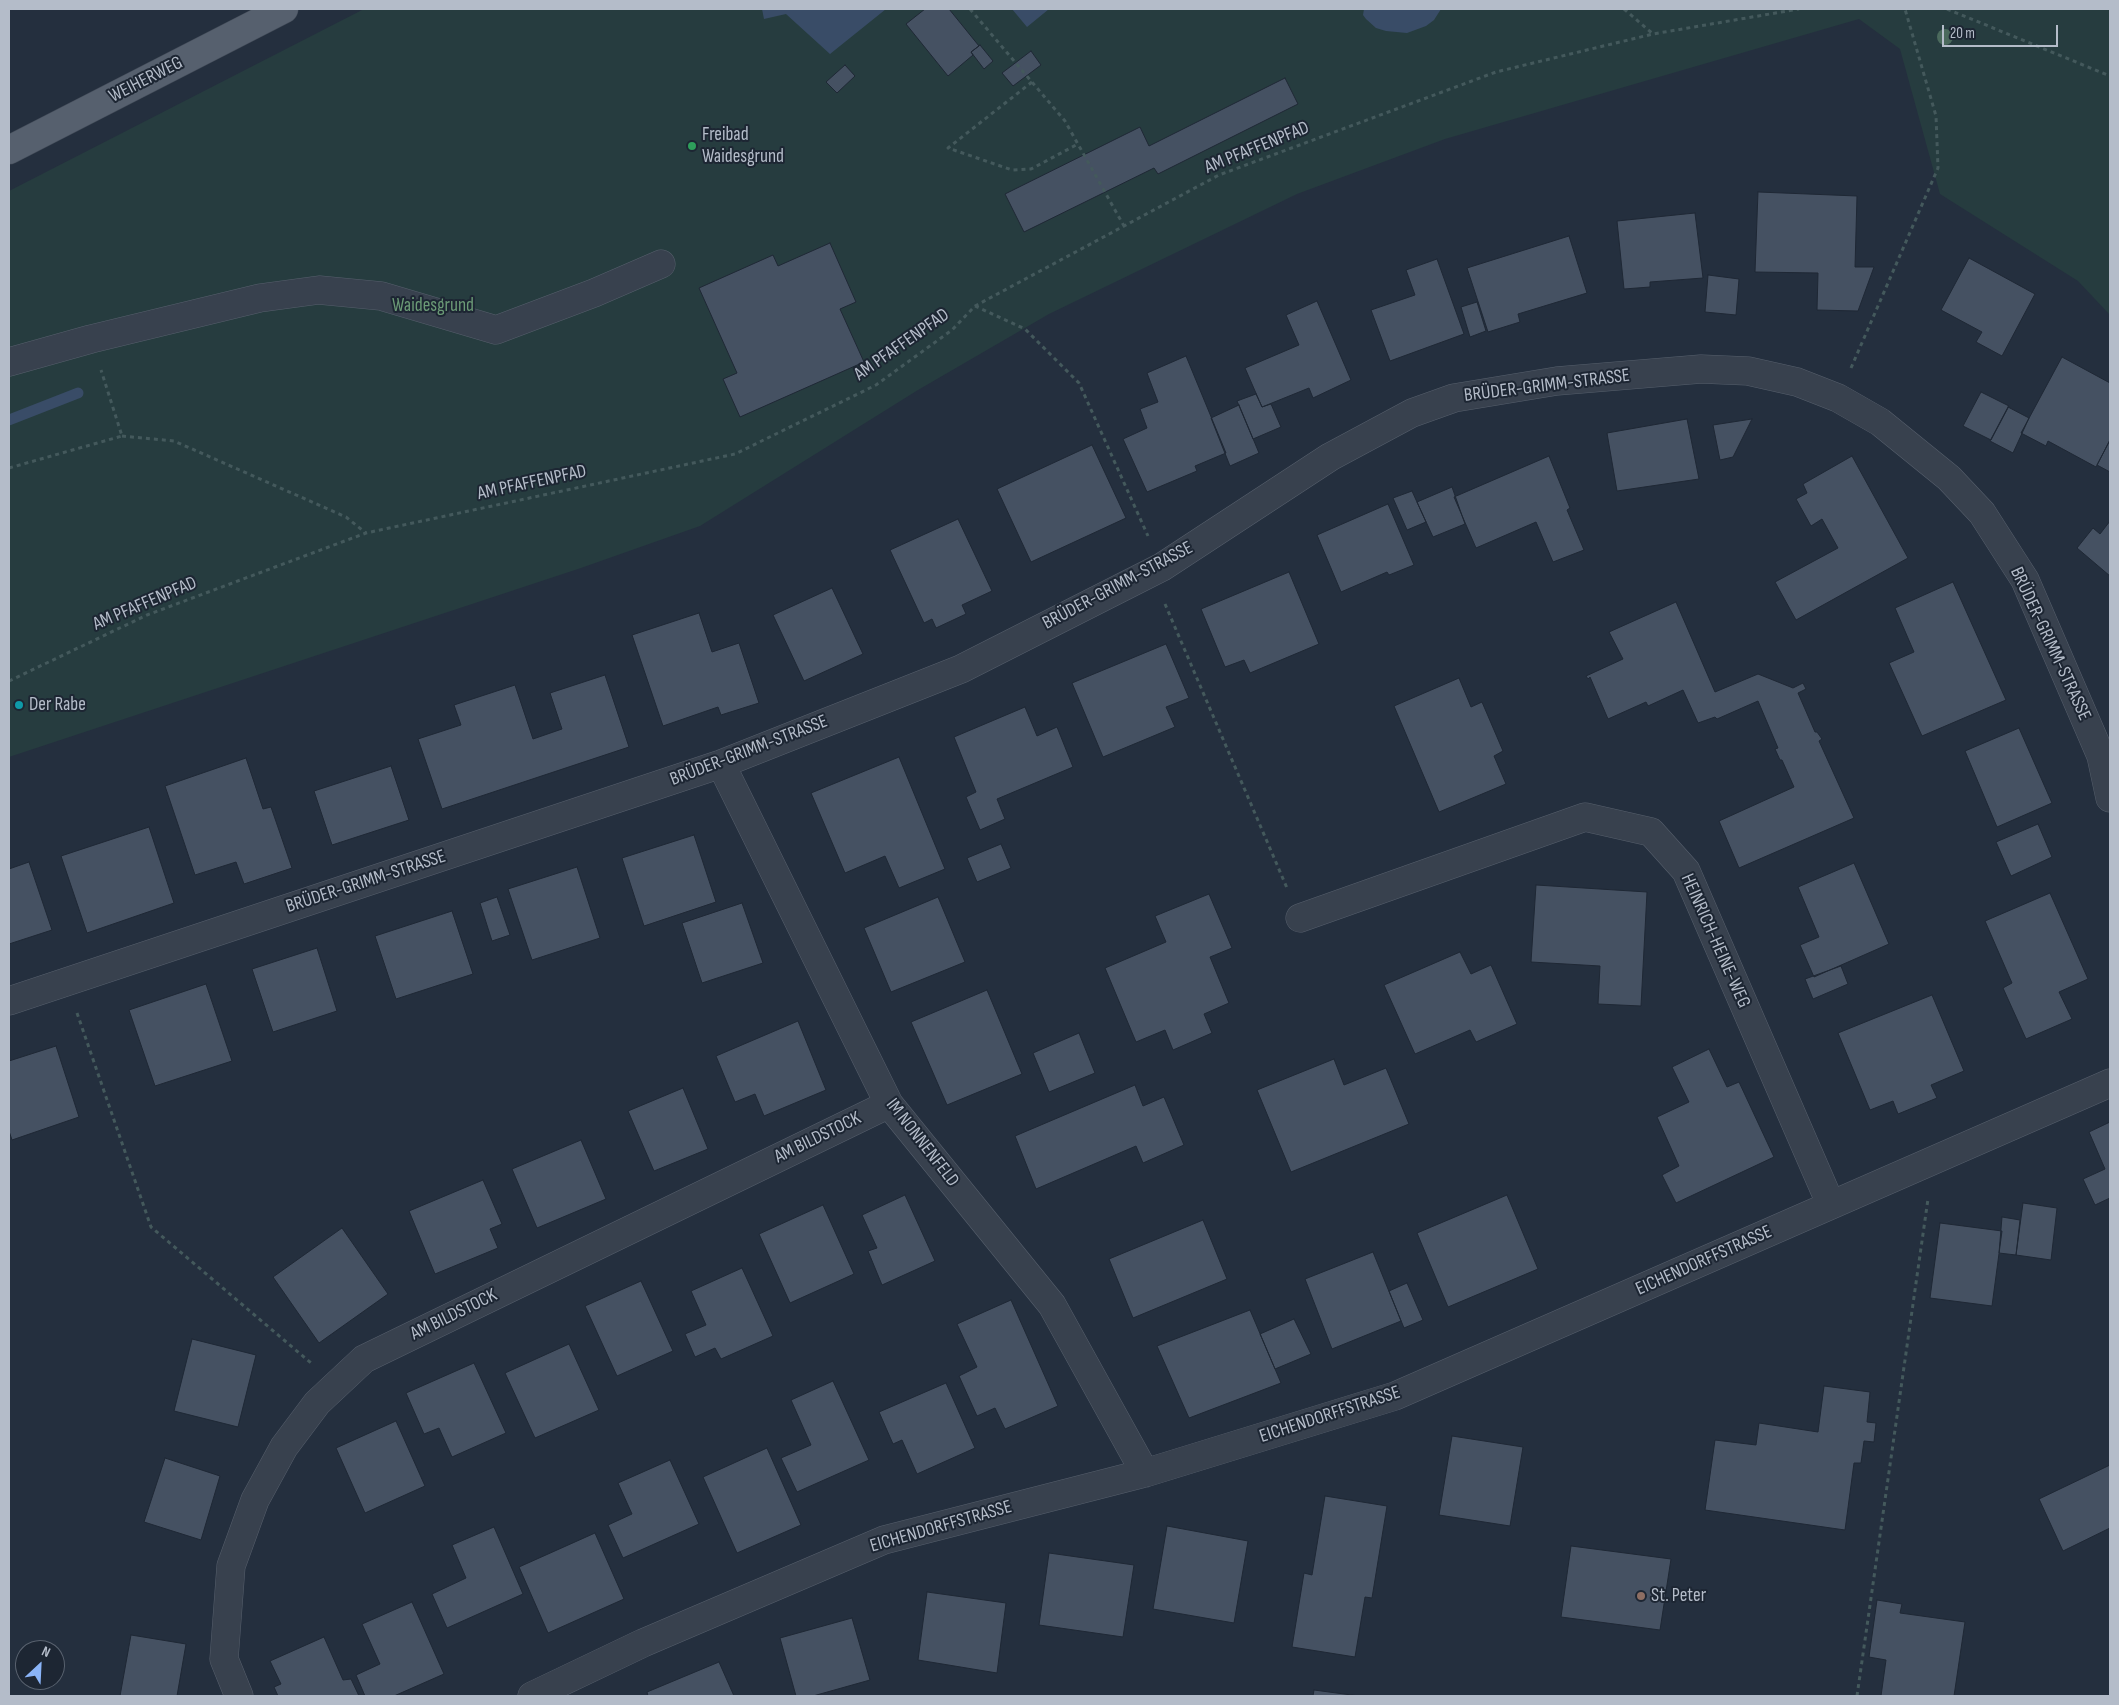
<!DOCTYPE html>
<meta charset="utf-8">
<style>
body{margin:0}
#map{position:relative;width:2119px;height:1705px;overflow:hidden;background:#242f3e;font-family:"Sofia Sans Condensed",sans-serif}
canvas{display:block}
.frame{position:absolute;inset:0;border:10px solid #b4bcc9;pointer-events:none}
.north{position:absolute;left:15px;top:1640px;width:50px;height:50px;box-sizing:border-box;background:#1d2633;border:1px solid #59626f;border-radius:50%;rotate:25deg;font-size:14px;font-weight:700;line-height:20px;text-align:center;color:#b4bcc9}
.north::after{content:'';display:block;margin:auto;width:18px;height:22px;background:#8ab4f8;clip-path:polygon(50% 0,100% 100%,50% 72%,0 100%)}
.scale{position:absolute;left:1942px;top:25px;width:116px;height:22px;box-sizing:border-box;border:2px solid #b4bcc9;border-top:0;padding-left:6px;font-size:15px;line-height:18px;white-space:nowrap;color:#b4bcc9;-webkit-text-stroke:4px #1d2633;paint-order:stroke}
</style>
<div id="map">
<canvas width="2119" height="1705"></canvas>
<div class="frame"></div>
<div class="north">N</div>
<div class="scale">20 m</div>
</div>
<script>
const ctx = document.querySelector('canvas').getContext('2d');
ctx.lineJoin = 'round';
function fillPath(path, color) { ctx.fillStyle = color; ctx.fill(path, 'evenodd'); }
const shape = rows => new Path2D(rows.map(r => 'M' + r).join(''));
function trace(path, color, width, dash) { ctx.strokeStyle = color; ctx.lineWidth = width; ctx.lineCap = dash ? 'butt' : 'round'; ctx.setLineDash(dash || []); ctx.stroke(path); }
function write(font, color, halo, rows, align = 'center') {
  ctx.font = font + ' "Sofia Sans Condensed",sans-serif'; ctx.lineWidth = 4; ctx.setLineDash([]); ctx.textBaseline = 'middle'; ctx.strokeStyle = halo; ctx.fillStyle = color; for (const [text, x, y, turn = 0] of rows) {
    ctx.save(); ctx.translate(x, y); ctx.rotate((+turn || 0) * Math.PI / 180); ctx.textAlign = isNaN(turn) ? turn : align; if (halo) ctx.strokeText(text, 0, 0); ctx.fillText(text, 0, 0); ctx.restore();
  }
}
const green = shape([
 [364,9,2110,9,2110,315,2078,281,1940,194,1900,49,1859,19,1445,139,1297,194,1049,314,918,390,700,526,581,568,9,757,9,191]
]);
const water = shape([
 [762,9,886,9,830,54,786,14,764,19],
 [1012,9,1049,9,1027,27],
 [1364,9,1441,9,1434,20,1426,26,1407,33,1386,31,1376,28,1366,19,1363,15]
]);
const stream = shape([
 [9,420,78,393]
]);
const building = shape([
 [925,9,949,9,979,46,971,52,973,55,948,76,906,24,925,9],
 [980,45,993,61,984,69,971,52,980,45],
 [1031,51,1041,65,1013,86,1002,73,1031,51],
 [845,65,855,76,837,93,826,82,845,65],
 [1285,78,1298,104,1158,174,1154,168,1024,232,1005,194,1140,127,1149,146,1285,78],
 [1758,192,1857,196,1855,267,1874,267,1858,311,1817,310,1818,273,1755,272,1758,192],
 [1695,213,1703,278,1650,282,1650,287,1624,289,1617,221,1695,213],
 [1569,236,1587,293,1518,314,1520,322,1488,332,1467,268,1569,236],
 [830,243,856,302,840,309,864,362,740,417,723,379,737,373,699,288,773,255,778,266,830,243],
 [1969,258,2035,294,2002,356,1976,342,1982,332,1941,310,1969,258],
 [1437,259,1464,334,1390,361,1371,310,1415,295,1406,270,1437,259],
 [1708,275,1739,279,1736,315,1705,312,1708,275],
 [1317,301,1351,380,1313,398,1309,388,1262,407,1245,368,1299,345,1286,315,1317,301],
 [1477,302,1486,331,1470,337,1461,307,1477,302],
 [1186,356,1226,453,1195,466,1197,471,1147,492,1123,439,1147,428,1140,409,1158,402,1147,373,1186,356],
 [2062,357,2110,383,2110,440,2096,467,2048,441,2046,446,2021,433,2062,357],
 [1981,392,2009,406,1991,440,1963,426,1981,392],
 [1256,394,1262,407,1271,404,1281,427,1253,439,1237,401,1256,394],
 [1239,405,1259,453,1230,466,1211,418,1239,405],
 [2008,407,2029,418,2013,453,1990,441,2008,407],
 [1687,419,1699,479,1617,491,1607,433,1687,419],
 [1752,419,1733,457,1720,460,1713,425,1752,419],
 [2110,440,2110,472,2097,465,2110,440],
 [1092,445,1126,518,1031,562,997,489,1092,445],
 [1549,456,1570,508,1567,510,1584,550,1553,562,1536,522,1476,548,1454,497,1549,456],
 [1852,456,1908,558,1796,620,1775,582,1838,548,1822,519,1811,526,1796,499,1807,493,1803,484,1852,456],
 [1452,487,1465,524,1433,537,1417,502,1452,487],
 [1412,491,1426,522,1407,530,1393,498,1412,491],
 [1388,504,1414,565,1389,575,1387,572,1341,592,1317,535,1388,504],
 [958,519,992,591,962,605,966,614,936,628,932,619,924,623,890,550,958,519],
 [2110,521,2110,576,2077,548,2093,528,2100,534,2110,521],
 [1289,572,1319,644,1250,673,1244,660,1225,667,1201,609,1289,572],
 [1953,582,2006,700,1922,736,1889,663,1914,652,1895,608,1953,582],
 [832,588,863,654,804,681,773,615,832,588],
 [1676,602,1715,692,1758,674,1793,688,1803,683,1806,689,1798,693,1815,732,1817,732,1822,739,1819,741,1854,818,1739,868,1719,821,1794,787,1782,760,1780,760,1775,749,1778,748,1758,701,1717,719,1715,717,1698,723,1683,690,1648,706,1646,702,1608,719,1590,677,1588,679,1586,676,1623,659,1609,632,1676,602],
 [699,613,712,652,739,643,759,703,721,715,718,707,663,726,632,635,699,613],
 [1166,644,1189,698,1166,707,1175,727,1103,757,1072,683,1166,644],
 [605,675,629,747,442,809,418,739,461,725,454,705,515,685,533,739,562,729,550,693,605,675],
 [1459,678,1471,707,1482,702,1503,751,1494,756,1506,784,1439,812,1394,706,1459,678],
 [1025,707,1037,736,1057,727,1073,767,997,799,1005,819,980,830,966,797,976,792,954,737,1025,707],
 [2019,728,2052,803,1997,827,1965,751,2019,728],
 [899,757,945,869,899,888,885,856,845,873,811,793,899,757],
 [246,758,263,809,271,807,292,868,244,884,236,862,195,875,165,786,246,758],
 [391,766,409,820,332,845,314,791,391,766],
 [2038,824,2052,857,2011,876,1996,842,2038,824],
 [149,827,174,903,87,933,61,856,149,827],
 [694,835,716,902,644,926,622,858,694,835],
 [1001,844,1011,868,977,882,967,858,1001,844],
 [29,862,52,930,9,944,9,869,29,862],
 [1854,863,1889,944,1814,977,1800,945,1819,937,1798,887,1854,863],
 [577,867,600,938,532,960,508,889,577,867],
 [1536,885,1647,892,1641,1006,1598,1004,1600,966,1531,962,1536,885],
 [2050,893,2088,979,2059,992,2072,1019,2026,1039,2003,988,2012,983,1985,921,2050,893],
 [1209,894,1232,948,1210,957,1229,1003,1204,1014,1212,1033,1173,1050,1165,1030,1136,1042,1105,968,1166,942,1155,916,1209,894],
 [497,897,510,935,492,941,480,903,497,897],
 [938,897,965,962,891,992,864,928,938,897],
 [742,903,763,963,702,983,682,923,742,903],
 [452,911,473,974,396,999,375,936,452,911],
 [317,948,337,1011,273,1032,252,969,317,948],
 [1460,952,1471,974,1491,965,1517,1024,1476,1042,1470,1030,1415,1054,1384,985,1460,952],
 [1841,966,1848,984,1813,999,1805,979,1841,966],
 [206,984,232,1061,155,1086,129,1010,206,984],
 [987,990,1022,1074,947,1105,911,1022,987,990],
 [1932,995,1964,1071,1931,1085,1937,1098,1898,1114,1893,1101,1870,1110,1838,1033,1932,995],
 [798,1021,826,1090,764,1116,755,1094,735,1102,716,1056,798,1021],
 [1079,1033,1095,1073,1049,1092,1033,1053,1079,1033],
 [56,1046,79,1117,12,1140,9,1131,9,1061,56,1046],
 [1709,1049,1727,1087,1739,1082,1774,1157,1676,1203,1662,1175,1679,1166,1657,1117,1689,1102,1672,1067,1709,1049],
 [1334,1059,1344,1085,1386,1068,1409,1124,1291,1172,1257,1090,1334,1059],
 [1135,1085,1143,1106,1164,1097,1184,1145,1143,1163,1136,1146,1036,1189,1015,1136,1135,1085],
 [683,1088,708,1149,654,1171,628,1111,683,1088],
 [2110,1122,2110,1198,2095,1205,2083,1179,2105,1169,2089,1132,2110,1122],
 [581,1140,606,1199,537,1228,512,1169,581,1140],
 [483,1180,502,1224,490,1229,498,1248,435,1274,409,1211,483,1180],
 [905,1195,935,1261,882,1285,868,1251,877,1248,862,1215,905,1195],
 [1507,1195,1538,1269,1448,1307,1417,1233,1507,1195],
 [2023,1203,2057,1208,2051,1260,2016,1255,2023,1203],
 [823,1205,854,1274,790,1303,759,1234,823,1205],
 [2002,1217,2020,1220,2016,1255,1999,1253,2002,1217],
 [1203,1220,1227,1279,1133,1318,1109,1259,1203,1220],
 [1940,1223,2002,1231,1992,1306,1930,1298,1940,1223],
 [342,1228,388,1294,319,1343,273,1277,342,1228],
 [1373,1252,1401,1321,1332,1349,1305,1279,1373,1252],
 [742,1268,773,1336,721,1359,715,1348,695,1357,685,1334,706,1325,691,1291,742,1268],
 [641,1281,673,1351,617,1376,585,1306,641,1281],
 [1407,1283,1423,1320,1404,1328,1389,1291,1407,1283],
 [1011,1300,1058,1406,1005,1429,995,1408,977,1416,959,1376,977,1367,957,1324,1011,1300],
 [1250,1310,1281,1383,1189,1418,1157,1346,1250,1310],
 [1294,1319,1311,1354,1275,1369,1260,1334,1294,1319],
 [192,1339,256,1355,238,1427,174,1411,192,1339],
 [569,1344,599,1410,535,1438,505,1373,569,1344],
 [474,1363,506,1433,452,1457,439,1428,424,1434,406,1393,474,1363],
 [833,1381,869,1460,797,1492,781,1458,811,1445,791,1400,833,1381],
 [946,1383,975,1448,917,1474,902,1440,893,1444,879,1412,946,1383],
 [1824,1386,1870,1392,1867,1422,1876,1423,1874,1442,1864,1441,1861,1463,1854,1463,1845,1530,1705,1510,1715,1440,1756,1445,1759,1423,1818,1432,1824,1386],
 [396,1421,425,1486,365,1513,336,1448,396,1421],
 [1452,1436,1523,1447,1510,1526,1439,1515,1452,1436],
 [767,1448,801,1525,737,1553,703,1477,767,1448],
 [165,1458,220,1476,201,1540,144,1522,165,1458],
 [670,1460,699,1524,623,1558,608,1525,632,1514,618,1483,670,1460],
 [2110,1465,2110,1528,2063,1551,2039,1499,2110,1465],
 [1325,1496,1387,1506,1372,1598,1365,1597,1355,1657,1292,1647,1304,1573,1312,1575,1325,1496],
 [1167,1526,1248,1541,1234,1623,1153,1609,1167,1526],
 [494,1527,523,1594,447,1628,432,1594,466,1578,452,1545,494,1527],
 [595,1533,624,1599,548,1633,519,1567,595,1533],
 [1571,1546,1671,1559,1660,1630,1561,1617,1571,1546],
 [1049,1553,1134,1565,1123,1637,1039,1625,1049,1553],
 [927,1592,1006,1603,997,1673,918,1660,927,1592],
 [1877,1600,1902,1604,1900,1613,1965,1622,1954,1696,1881,1696,1886,1660,1869,1657,1877,1600],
 [412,1602,444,1674,394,1696,365,1696,356,1675,380,1664,362,1624,412,1602],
 [852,1618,870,1680,813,1696,796,1696,780,1638,852,1618],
 [131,1635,186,1644,177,1696,120,1696,131,1635],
 [324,1637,343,1680,351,1679,359,1696,278,1696,274,1687,281,1684,270,1661,324,1637],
 [719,1662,734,1696,648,1696,647,1692,719,1662],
 [1314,1690,1359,1696,1313,1696,1314,1690]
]);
const path = shape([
 [970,9,1065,121,1124,226],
 [1624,9,1653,34],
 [1947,9,2110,76],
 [1032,82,948,148,1012,170,1031,169,1078,144],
 [975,306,1025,329,1079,383,1148,536],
 [1851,368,1938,168,1936,116,1905,9],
 [122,436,174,441,346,517,366,533],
 [9,468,122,436,101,370],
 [1165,604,1287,888],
 [9,681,147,615,366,533,735,454,876,385,952,330,975,306,1219,175,1496,72,1653,34,1799,9],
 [77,1013,151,1227,311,1363],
 [1857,1696,1928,1199]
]);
const minor = shape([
 [9,362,91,339,260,298,319,290,381,296,496,330,594,293,661,264],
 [721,764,889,1104,1052,1305,1145,1473],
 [1300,918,1585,817,1651,832,1686,871,1831,1205],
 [9,1001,721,764,961,669,1162,567,1330,457,1412,413,1454,398,1557,381,1701,369,1748,371,1797,382,1838,398,1880,422,1949,478,1982,513,2025,580,2101,756,2110,798],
 [239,1696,224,1659,231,1566,255,1500,284,1447,317,1403,364,1359,889,1104],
 [532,1696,643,1643,884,1540,1145,1473,1395,1396,2110,1083]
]);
const major = shape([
 [9,150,284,9]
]);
const trees = [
 [1945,37]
];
const markers = [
 [692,146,5,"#2e9e5b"],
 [19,705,5,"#0f9aa8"],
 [1641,1596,5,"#8d6e63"]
];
const streetNames = [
 ["WEIHERWEG",146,80,-27],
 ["AM PFAFFENPFAD",1257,148,-22],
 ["AM PFAFFENPFAD",902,345,-35],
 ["BRÜDER-GRIMM-STRASSE",1547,386,-7],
 ["AM PFAFFENPFAD",532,483,-12],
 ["BRÜDER-GRIMM-STRASSE",1118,586,-28],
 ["AM PFAFFENPFAD",145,604,-23],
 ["BRÜDER-GRIMM-STRASSE",2050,644,65],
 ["BRÜDER-GRIMM-STRASSE",749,751,-21],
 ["BRÜDER-GRIMM-STRASSE",366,882,-18],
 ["HEINRICH-HEINE-WEG",1715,941,66],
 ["AM BILDSTOCK",818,1138,-26],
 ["IM NONNENFELD",922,1143,52],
 ["EICHENDORFFSTRASSE",1704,1261,-24],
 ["AM BILDSTOCK",454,1315,-26],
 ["EICHENDORFFSTRASSE",1330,1415,-18],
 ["EICHENDORFFSTRASSE",941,1527,-16]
];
const poiNames = [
 ["Freibad",702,135],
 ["Waidesgrund",702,157],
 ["Der Rabe",29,705],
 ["St. Peter",1651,1596]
];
const parkNames = [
 ["Waidesgrund",433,306]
];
fillPath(green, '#263c3f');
fillPath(water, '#394c67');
trace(stream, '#394c67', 11);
fillPath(building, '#455162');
trace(building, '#1f2835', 1);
trace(minor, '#565f6c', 29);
trace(major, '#414a57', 29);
trace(path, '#44595c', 3, [4, 4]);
trace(minor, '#38414e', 28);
trace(major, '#56606e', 28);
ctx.fillStyle = '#4b6a5d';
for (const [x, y] of trees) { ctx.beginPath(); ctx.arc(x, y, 8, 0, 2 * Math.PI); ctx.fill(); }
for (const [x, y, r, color] of markers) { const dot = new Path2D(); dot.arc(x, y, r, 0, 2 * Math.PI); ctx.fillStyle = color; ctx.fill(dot); trace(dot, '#1d2633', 2); }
write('19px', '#b4bcc9', '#1d2633', streetNames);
write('19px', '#b4bcc9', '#1d2633', poiNames, 'left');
write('19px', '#6b9a76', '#1d2633', parkNames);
</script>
